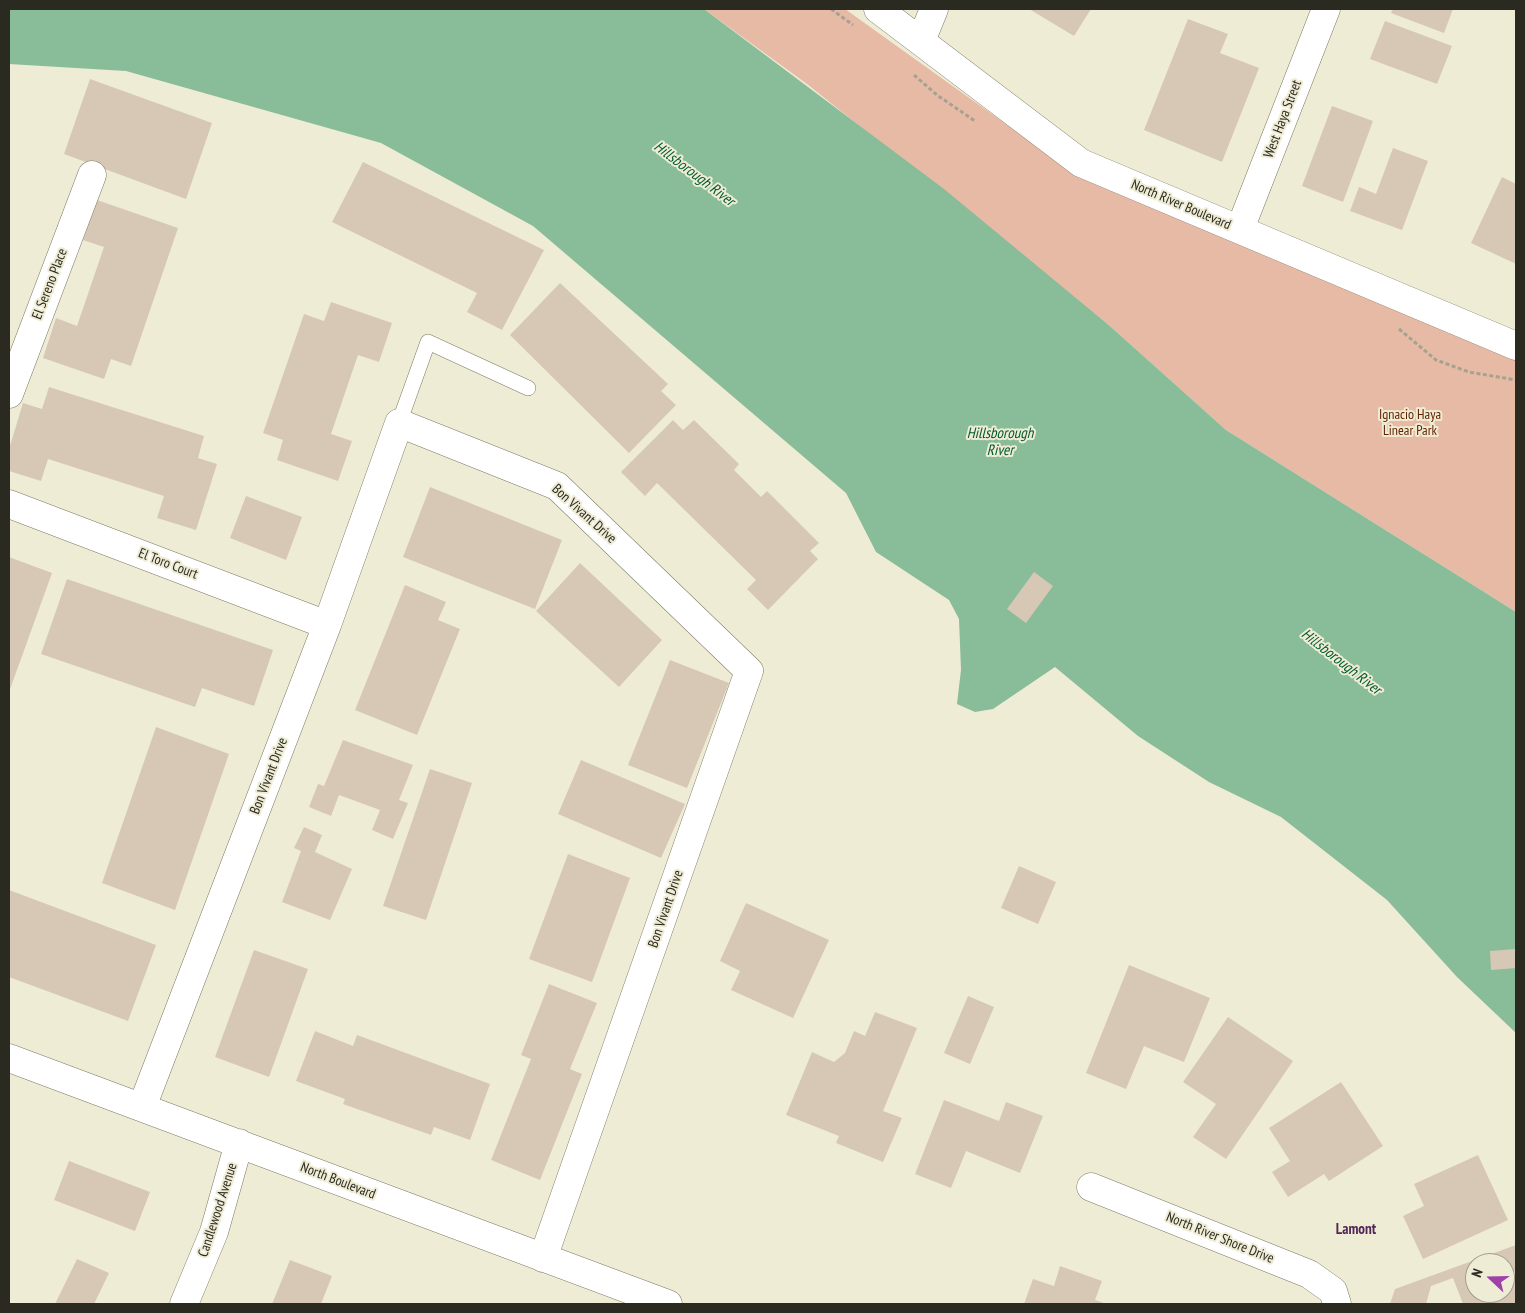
<!DOCTYPE html>
<style>
body{margin:0}
#map{position:relative;width:1525px;height:1313px;overflow:hidden;background:#efecd5;font-family:"PT Sans Narrow",sans-serif}
canvas{display:block}
.frame{position:absolute;inset:0;border:10px solid #2b2a21;pointer-events:none}
.north{position:absolute;left:1465px;top:1253px;width:50px;height:50px;box-sizing:border-box;background:#efecd5;border:1px solid #a19e8d;border-radius:50%;rotate:291deg;font-size:14px;font-weight:700;line-height:20px;text-align:center;color:#2b2a21}
.north::after{content:'';display:block;margin:auto;width:18px;height:22px;background:#9f41aa;clip-path:polygon(50% 0,100% 100%,50% 72%,0 100%)}
</style>
<div id="map">
<canvas width="1525" height="1313"></canvas>
<div class="frame"></div>
<div class="north">N</div>
</div>
<script>
const ctx = document.querySelector('canvas').getContext('2d');
ctx.lineJoin = 'round';
function fillPath(path, color) { ctx.fillStyle = color; ctx.fill(path, 'evenodd'); }
const shape = rows => new Path2D(rows.map(r => 'M' + r).join(''));
function trace(path, color, width, dash) { ctx.strokeStyle = color; ctx.lineWidth = width; ctx.lineCap = dash ? 'butt' : 'round'; ctx.setLineDash(dash || []); ctx.stroke(path); }
function write(font, color, halo, rows, align = 'center') {
  ctx.font = font + ' "PT Sans Narrow",sans-serif'; ctx.lineWidth = 4; ctx.setLineDash([]); ctx.textBaseline = 'middle'; ctx.strokeStyle = halo; ctx.fillStyle = color; for (const [text, x, y, turn = 0] of rows) {
    ctx.save(); ctx.translate(x, y); ctx.rotate((+turn || 0) * Math.PI / 180); ctx.textAlign = isNaN(turn) ? turn : align; if (halo) ctx.strokeText(text, 0, 0); ctx.fillText(text, 0, 0); ctx.restore();
  }
}
const green = shape([
 [704,9,845,9,1049,155,1516,357,1516,612,1226,430,1111,327,807,84]
]);
const water = shape([
 [9,9,704,9,944,189,1111,327,1226,430,1516,612,1516,1033,1457,977,1387,900,1281,817,1209,782,1138,736,1055,667,993,709,975,712,957,704,961,670,959,619,949,600,876,552,846,493,533,226,381,143,126,71,9,64]
]);
const building = shape([
 [1029,9,1091,9,1074,36],
 [1393,9,1453,9,1444,33,1391,13],
 [1188,19,1228,34,1220,53,1259,68,1222,162,1144,130],
 [1385,21,1452,46,1437,84,1370,59],
 [90,79,212,123,186,199,64,154],
 [1332,106,1373,121,1343,202,1302,186],
 [1393,148,1428,161,1402,230,1350,211,1359,187,1376,194],
 [363,162,544,250,502,330,467,312,477,293,332,222],
 [1502,177,1516,184,1516,264,1471,243],
 [97,200,178,228,131,366,111,359,104,379,43,358,56,318,77,326,104,247,83,240],
 [560,283,668,384,661,391,676,405,629,453,510,335],
 [331,302,392,323,379,362,358,355,331,434,352,441,338,481,277,460,283,440,263,433,304,314,324,321],
 [49,387,204,436,198,458,217,464,196,530,157,518,164,496,48,459,41,481,9,471,9,449,23,403,42,409],
 [673,420,683,430,694,420,739,464,734,470,761,497,767,491,819,543,810,551,818,559,768,610,747,589,756,580,657,483,645,496,621,472],
 [430,487,562,540,535,609,403,557],
 [246,496,302,517,286,560,230,538],
 [9,557,52,573,9,692],
 [580,563,662,640,619,687,536,611],
 [1034,572,1053,586,1026,623,1007,609],
 [67,579,273,650,254,706,202,688,195,707,41,654],
 [405,585,446,602,438,620,460,629,417,735,355,710],
 [670,660,729,683,687,788,628,765],
 [156,727,229,754,175,910,102,883],
 [343,740,413,765,399,800,408,803,393,839,372,830,380,810,339,795,331,816,309,807,318,784,324,786],
 [581,760,685,804,661,858,558,814],
 [430,769,472,783,426,920,383,906],
 [304,827,322,835,315,852,352,869,330,920,282,902,301,851,294,848],
 [568,854,630,878,592,982,529,959],
 [1019,866,1056,882,1038,924,1001,908],
 [9,890,156,945,128,1021,9,977],
 [746,903,829,940,793,1018,731,990,740,971,720,961],
 [1516,949,1516,968,1491,970,1490,951],
 [254,950,308,969,269,1077,215,1057],
 [1129,965,1210,998,1184,1062,1144,1046,1126,1089,1086,1073],
 [549,984,597,1003,570,1069,582,1074,540,1180,491,1160,531,1059,521,1055],
 [968,996,994,1007,970,1064,944,1053],
 [875,1012,917,1028,883,1111,902,1118,883,1162,836,1143,839,1136,786,1115,812,1052,834,1062,845,1053,854,1031,865,1036],
 [1228,1017,1293,1061,1226,1159,1193,1137,1216,1104,1183,1082],
 [315,1031,353,1046,357,1035,490,1084,470,1140,434,1127,431,1135,343,1104,345,1099,296,1081],
 [1341,1082,1383,1146,1329,1181,1324,1174,1288,1197,1272,1172,1290,1161,1269,1128],
 [944,1100,999,1121,1006,1102,1043,1116,1020,1173,966,1151,951,1188,915,1174],
 [1478,1155,1508,1220,1423,1259,1403,1216,1424,1206,1414,1184],
 [69,1161,150,1192,135,1231,54,1200],
 [1516,1245,1516,1271,1513,1272,1516,1281,1516,1304,1463,1304,1453,1278,1431,1286,1426,1304,1390,1304,1395,1289],
 [1475,1263,1505,1263,1505,1293,1475,1293],
 [77,1259,109,1273,94,1304,55,1304],
 [290,1260,332,1276,321,1304,272,1304],
 [1060,1266,1102,1281,1095,1300,1107,1304,1024,1304,1033,1279,1054,1286]
]);
const path = shape([
 [831,9,853,25],
 [914,75,937,95,975,121],
 [1399,329,1436,360,1469,372,1516,380]
]);
const service = shape([
 [399,423,428,342,528,388]
]);
const minor = shape([
 [878,9,1081,163,1516,346],
 [921,41,934,9],
 [1240,229,1326,9],
 [9,394,92,175],
 [9,504,327,625],
 [9,1058,668,1304],
 [142,1107,327,625,399,423,557,486,749,671,543,1258],
 [1091,1187,1309,1274,1333,1291,1337,1304],
 [184,1304,214,1232,239,1143]
]);
const streetNames = [
 ["West Haya Street",1283,119,-69],
 ["North River Boulevard",1181,205,23],
 ["El Sereno Place",50,284,-69],
 ["Bon Vivant Drive",584,514,42],
 ["El Toro Court",168,564,21],
 ["Bon Vivant Drive",269,776,-69],
 ["Bon Vivant Drive",666,909,-71],
 ["North Boulevard",338,1181,21],
 ["Candlewood Avenue",218,1210,-72],
 ["North River Shore Drive",1220,1238,22]
];
const parkNames = [
 ["Ignacio Haya",1410,415],
 ["Linear Park",1410,431]
];
const waterNames = [
 ["Hillsborough River",694,174,37],
 ["Hillsborough",1000,434],
 ["River",1000,451],
 ["Hillsborough River",1341,662,38]
];
const neighbourhoodNames = [
 ["Lamont",1356,1230]
];
fillPath(green, '#e7baa6');
fillPath(water, '#89bc99');
fillPath(building, '#d7c8b5');
trace(service, '#7e7a66', 16);
trace(minor, '#7e7a66', 29);
trace(path, '#a5a291', 3, [4, 2.5]);
trace(service, '#fff', 15);
trace(minor, '#fff', 28);
write('14px', '#2b2a21', '#efecd5', streetNames);
write('14px', '#642400', '#efecd5', parkNames);
write('italic 15px', '#005b30', '#efecd5', waterNames);
write('bold 15px', '#532658', '#efecd5', neighbourhoodNames);
</script>
